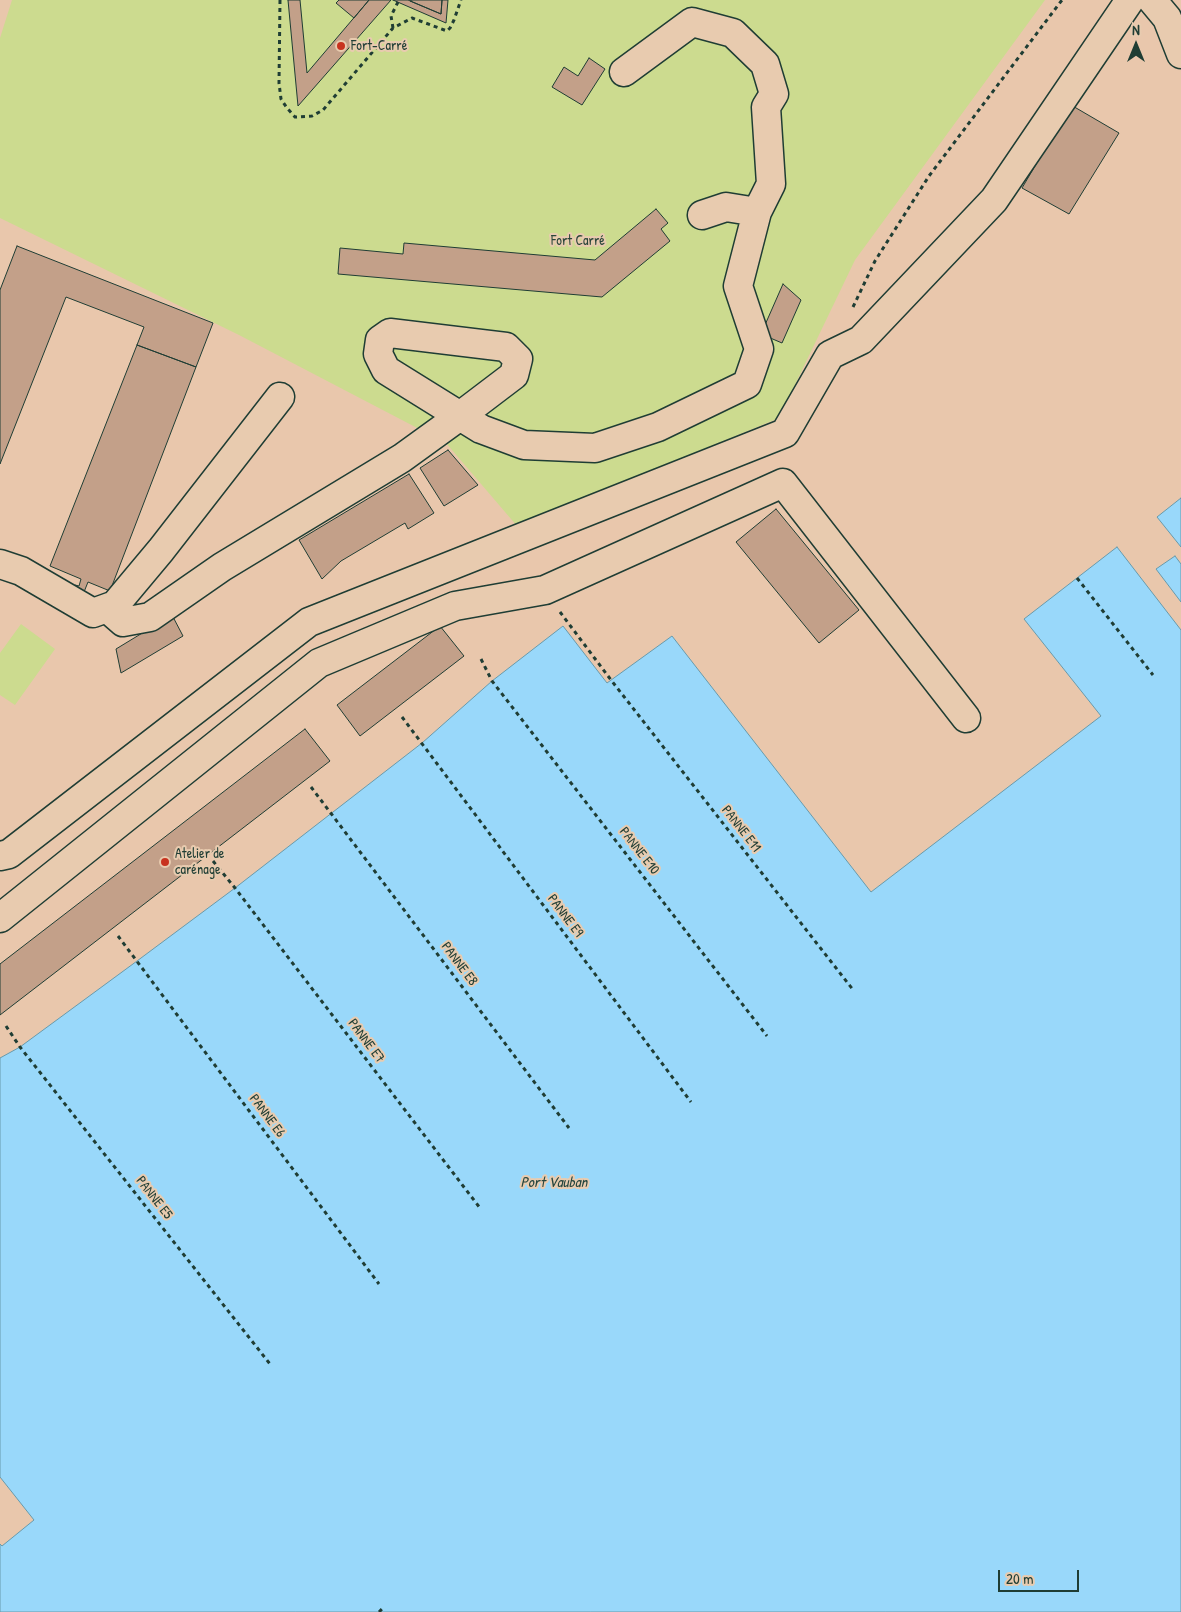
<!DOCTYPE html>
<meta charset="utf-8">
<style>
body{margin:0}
#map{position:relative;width:1181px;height:1612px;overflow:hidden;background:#e9c7ac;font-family:"Patrick Hand",sans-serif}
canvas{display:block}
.north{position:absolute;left:1111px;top:20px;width:50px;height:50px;-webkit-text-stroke:4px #e8cbaf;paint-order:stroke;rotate:0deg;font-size:14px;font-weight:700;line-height:20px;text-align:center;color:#1f3d34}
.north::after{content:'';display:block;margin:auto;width:18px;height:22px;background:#1f3d34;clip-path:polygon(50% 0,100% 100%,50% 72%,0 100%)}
.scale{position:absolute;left:998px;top:1570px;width:81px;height:22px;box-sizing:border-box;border:2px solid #1f3d34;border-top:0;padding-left:6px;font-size:15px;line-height:18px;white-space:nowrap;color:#1f3d34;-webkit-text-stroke:4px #e8cbaf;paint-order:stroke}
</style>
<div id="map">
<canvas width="1181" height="1612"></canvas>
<div class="north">N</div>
<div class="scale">20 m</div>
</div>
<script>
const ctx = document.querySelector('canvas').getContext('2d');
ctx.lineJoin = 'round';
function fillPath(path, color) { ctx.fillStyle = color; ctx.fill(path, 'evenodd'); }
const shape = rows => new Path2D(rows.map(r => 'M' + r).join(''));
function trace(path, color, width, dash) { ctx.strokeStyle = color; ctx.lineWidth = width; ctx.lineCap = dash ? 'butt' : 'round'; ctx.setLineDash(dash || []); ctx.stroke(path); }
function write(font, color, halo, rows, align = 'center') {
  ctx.font = font + ' "Patrick Hand",sans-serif'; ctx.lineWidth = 4; ctx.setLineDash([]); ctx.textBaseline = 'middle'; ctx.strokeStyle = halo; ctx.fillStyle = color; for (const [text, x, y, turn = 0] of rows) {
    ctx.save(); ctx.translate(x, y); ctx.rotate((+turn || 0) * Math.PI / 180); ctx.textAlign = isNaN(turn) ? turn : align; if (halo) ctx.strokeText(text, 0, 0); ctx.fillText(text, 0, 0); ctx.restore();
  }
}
const green = shape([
 [12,0,1045,0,855,260,779,418,517,526,446,443,239,335,0,218,0,38],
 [21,624,55,649,15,705,0,695,0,653]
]);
const water = shape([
 [1181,498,1181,547,1157,517,1181,498],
 [1117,547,1181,630,1181,1612,0,1612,0,1544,2,1546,34,1520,0,1477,0,1058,20,1047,137,961,235,888,422,743,492,681,563,626,607,683,672,636,871,892,1101,716,1024,619,1117,547],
 [1175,556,1181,564,1181,602,1156,569,1175,556]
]);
const building = shape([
 [288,0,300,0,307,73,369,0,391,0,298,106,288,0],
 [339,0,369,0,354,18,336,3,339,0],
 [393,0,408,0,441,14,442,0,448,0,446,23,393,0],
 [412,0,442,0,441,14,410,1,412,0],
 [589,58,605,69,582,105,552,87,564,67,578,76,589,58],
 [1071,105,1119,133,1069,214,1022,188,1071,105],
 [656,209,668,223,661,229,670,241,602,297,338,274,340,248,403,254,404,243,595,260,656,209],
 [17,246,213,323,196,367,137,345,144,327,66,297,0,464,0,290,17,246],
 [783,284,801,300,782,343,761,334,783,284],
 [137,345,196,367,110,591,88,582,82,597,72,593,75,585,79,586,81,579,50,566,137,345],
 [448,450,478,485,444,506,420,468,448,450],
 [409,474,434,513,408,529,405,523,341,561,322,579,299,540,409,474],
 [776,509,859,610,819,643,736,542,776,509],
 [172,615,183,636,121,673,116,649,172,615],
 [440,626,464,656,360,736,337,705,440,626],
 [305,729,330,761,0,1015,0,964,305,729]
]);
const path = shape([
 [280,0,279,83,281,99,287,108,295,117,312,116,323,110,393,28,412,18,447,31,450,28,454,20,461,0],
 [393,28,391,16,398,2],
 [853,307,875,261,929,176,1062,0],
 [1077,578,1153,675],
 [560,612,611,680,854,991],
 [481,659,492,681,767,1036],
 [402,717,691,1102],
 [311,787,569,1128],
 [213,861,235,888,480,1208],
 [118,936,379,1284],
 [6,1026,20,1047,270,1364],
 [379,1612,383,1608]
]);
const minor = shape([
 [1152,0,1167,18,1181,54],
 [624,72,692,22,733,33,765,64,774,94,766,107,771,184,757,212,726,207,702,215],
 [0,564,21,571,93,613,115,605,161,550,280,397],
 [107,608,123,622,150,617,222,567,402,458,460,416,514,375,518,359,506,347,390,333,380,340,378,354,386,370,460,416,481,429,524,445,595,448,658,427,747,384,759,349,738,286,757,212],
 [0,856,9,854,309,622,785,433,830,355,861,340,994,200,1130,0],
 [0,918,319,663,455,606,545,590,783,483,966,718]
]);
const markers = [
 [341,46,5,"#c8321e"],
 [165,862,5,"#c8321e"]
];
const poiNames = [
 ["Fort-Carré",351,46],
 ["Atelier de",175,854],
 ["carénage",175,870]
];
const parkNames = [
 ["Fort Carré",578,241]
];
const streetNames = [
 ["PANNE E11",741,829,52],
 ["PANNE E10",639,851,52],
 ["PANNE E9",565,916,53],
 ["PANNE E8",459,964,53],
 ["PANNE E7",366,1041,53],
 ["PANNE E6",267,1116,53],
 ["PANNE E5",154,1198,52]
];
const waterNames = [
 ["Port Vauban",554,1183]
];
fillPath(green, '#ccdb8f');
fillPath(water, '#99d8fa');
trace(water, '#689aab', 1);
fillPath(building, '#c3a089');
trace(building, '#1f3d34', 1);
trace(minor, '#1f3d34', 31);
trace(path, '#1f3d34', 3, [4, 4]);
trace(minor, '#e8cbaf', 28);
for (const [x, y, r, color] of markers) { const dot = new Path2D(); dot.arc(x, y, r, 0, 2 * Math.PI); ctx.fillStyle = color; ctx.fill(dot); trace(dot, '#e8cbaf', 2); }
write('14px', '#1f3d34', '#e8cbaf', poiNames, 'left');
write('14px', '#284539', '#e8cbaf', parkNames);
write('14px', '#1f3d34', '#e8cbaf', streetNames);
write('italic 15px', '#25453e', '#e8cbaf', waterNames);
</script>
